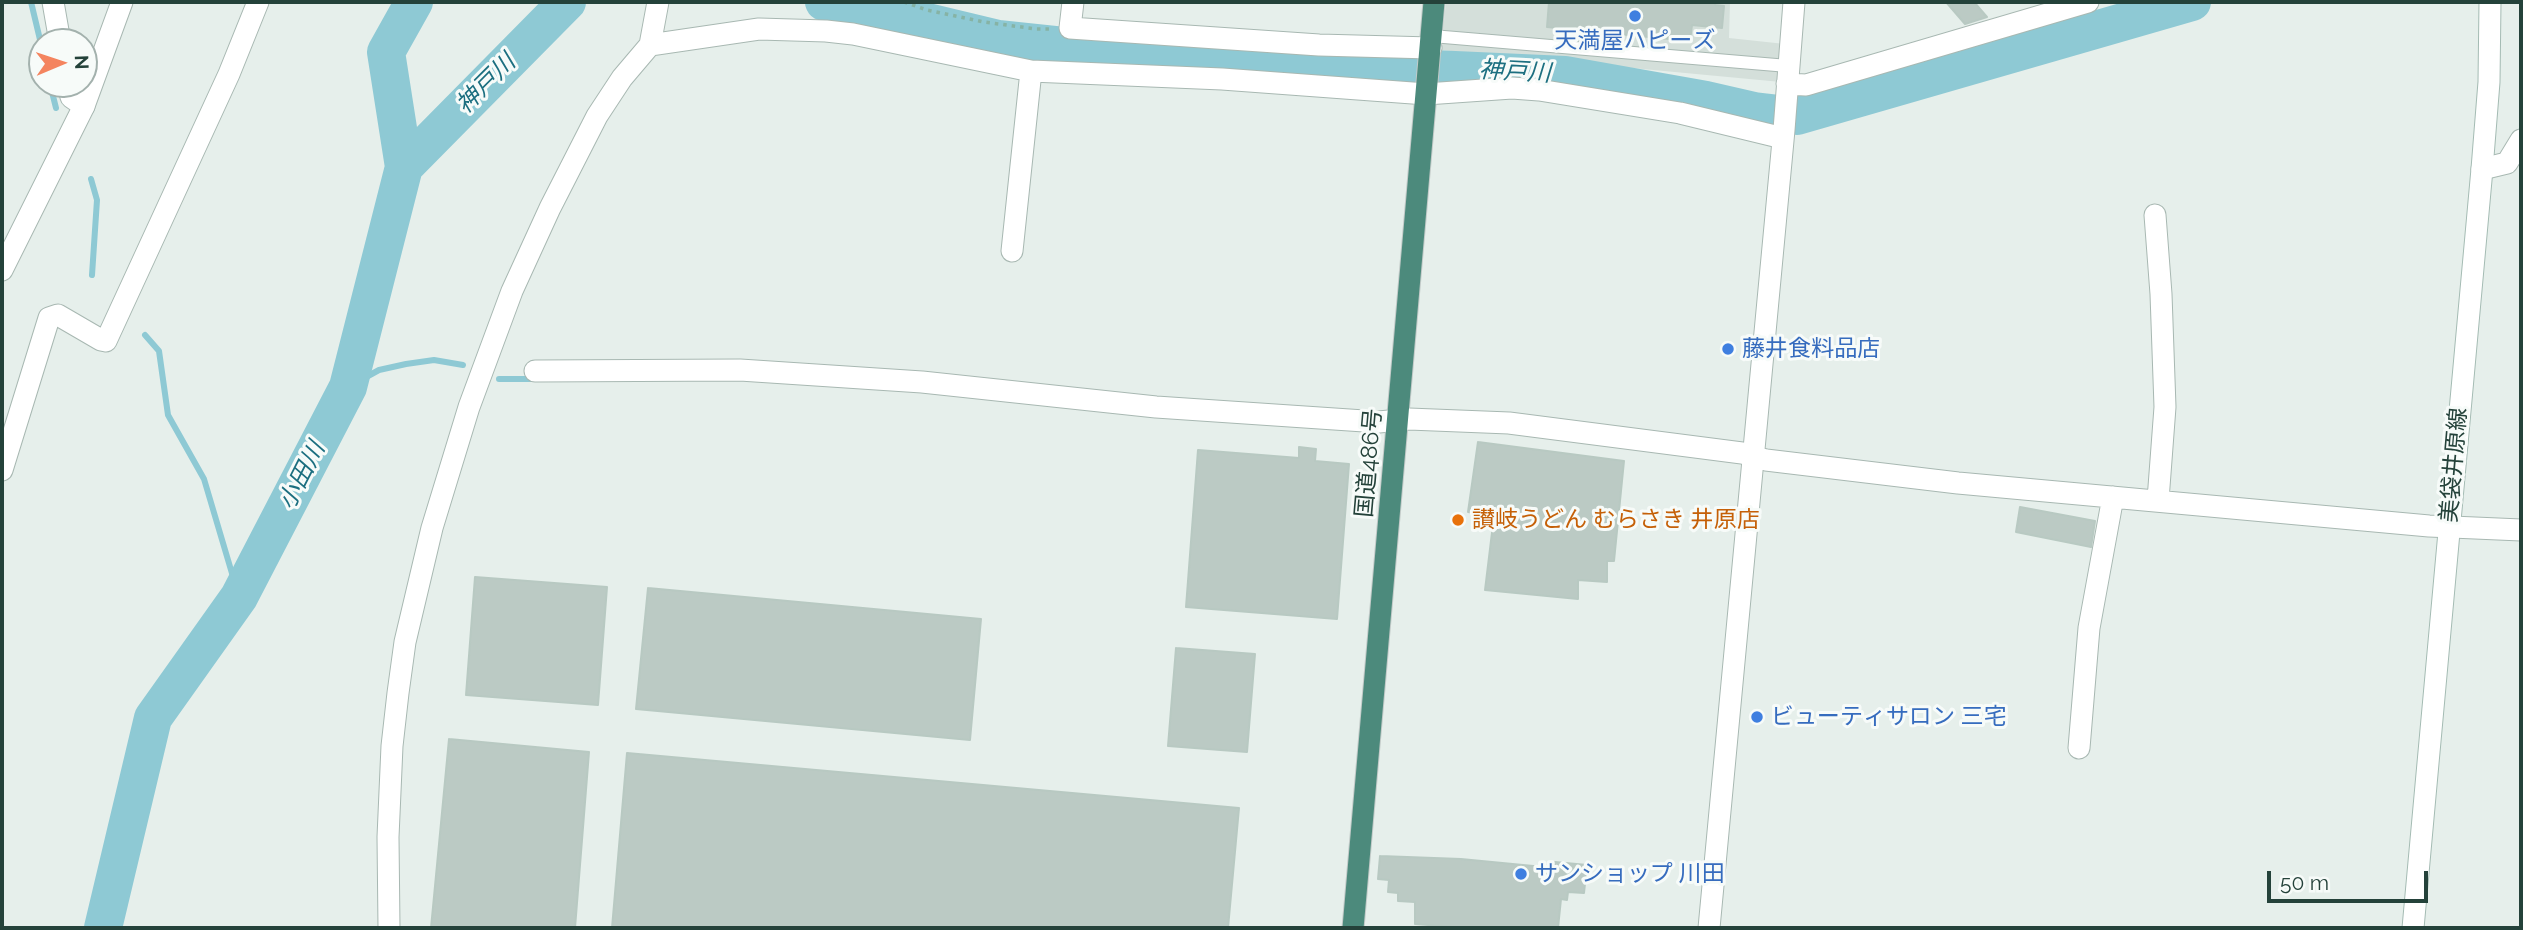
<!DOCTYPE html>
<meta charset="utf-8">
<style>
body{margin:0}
#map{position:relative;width:2523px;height:930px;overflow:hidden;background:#e6efeb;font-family:Raleway,sans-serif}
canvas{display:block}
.frame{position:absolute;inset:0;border:4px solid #24423a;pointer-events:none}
.north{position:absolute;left:28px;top:28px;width:70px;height:70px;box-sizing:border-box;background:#f7fbf9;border:2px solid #a3b1ad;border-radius:50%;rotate:88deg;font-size:19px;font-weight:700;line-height:28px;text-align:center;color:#24423a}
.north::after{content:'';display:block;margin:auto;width:24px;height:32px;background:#f4845f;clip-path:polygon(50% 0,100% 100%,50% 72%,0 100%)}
.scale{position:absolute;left:2267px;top:871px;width:161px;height:32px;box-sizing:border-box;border:4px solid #24423a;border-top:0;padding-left:9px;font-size:21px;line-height:24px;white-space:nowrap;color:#24423a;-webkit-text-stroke:5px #f7fbf9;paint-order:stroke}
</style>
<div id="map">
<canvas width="2523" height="930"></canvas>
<div class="frame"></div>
<div class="north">N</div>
<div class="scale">50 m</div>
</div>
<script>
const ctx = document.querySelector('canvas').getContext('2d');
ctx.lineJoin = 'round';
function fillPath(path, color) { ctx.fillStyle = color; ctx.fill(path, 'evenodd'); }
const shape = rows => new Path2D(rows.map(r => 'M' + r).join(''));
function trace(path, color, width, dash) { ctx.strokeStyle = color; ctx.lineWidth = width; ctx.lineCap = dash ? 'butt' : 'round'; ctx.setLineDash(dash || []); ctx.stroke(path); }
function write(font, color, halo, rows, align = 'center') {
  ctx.font = font + ' Raleway,"Noto Sans JP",sans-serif'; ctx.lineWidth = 6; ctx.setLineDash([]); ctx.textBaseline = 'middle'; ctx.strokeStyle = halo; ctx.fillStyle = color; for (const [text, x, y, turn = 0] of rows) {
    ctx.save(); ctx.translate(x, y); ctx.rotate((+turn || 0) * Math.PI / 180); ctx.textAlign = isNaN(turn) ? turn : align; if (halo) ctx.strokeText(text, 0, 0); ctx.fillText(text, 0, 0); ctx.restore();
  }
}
const built = shape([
 [1446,2,1730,2,1729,38,1785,44,1781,82,1441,50]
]);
const stream = shape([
 [31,2,42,48],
 [50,84,56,108],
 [91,179,97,200,92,275],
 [145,335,159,351,168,415,204,479,239,597],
 [499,379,534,379],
 [348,387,379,370,406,364,434,360,463,365]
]);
const river = shape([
 [824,2,865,7,998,39,1168,57,1565,75,1706,100,1754,111,1797,116,2192,2],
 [404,167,567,2],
 [103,928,153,718,239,597,348,387,404,167,386,52,414,2]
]);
const building = shape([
 [1549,2,1716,2,1715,5,1724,6,1722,28,1692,25,1690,41,1547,27,1549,2],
 [1946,2,1974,2,1987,17,1965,24,1946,2],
 [1478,442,1624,461,1614,561,1607,561,1607,582,1578,580,1578,599,1485,590,1494,516,1468,512,1478,442],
 [1299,447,1316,449,1315,461,1349,464,1337,619,1186,607,1198,450,1299,458,1299,447],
 [2020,507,2095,521,2091,547,2016,532,2020,507],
 [475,577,607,587,598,705,466,695,475,577],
 [648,588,981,619,970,740,636,709,648,588],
 [1176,648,1255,654,1247,752,1168,746,1176,648],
 [449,739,589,752,575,928,431,928,449,739],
 [627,753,1239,808,1228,928,612,928,627,753],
 [1380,856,1461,859,1554,868,1555,862,1587,865,1584,893,1568,892,1567,900,1561,899,1558,928,1467,928,1415,924,1415,902,1398,901,1398,893,1388,892,1389,880,1378,879,1380,856]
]);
const path = shape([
 [904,2,927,10,984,22,1036,29,1050,29]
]);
const service = shape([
 [1432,36,1788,66]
]);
const minor = shape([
 [53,2,60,42],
 [1073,2,1070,28,1319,45,1431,48],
 [650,45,759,29,826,31,853,34,1031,71,1222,79,1426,94,1512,88,1539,90,1680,113,1783,138],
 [68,84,71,97,84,106],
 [1787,84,1806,85,2088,2],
 [2482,169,2507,163,2521,140],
 [2155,215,2161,294,2165,407,2158,500],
 [1012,251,1031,71],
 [535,371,740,370,922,382,1156,407,1379,422,1409,419,1509,423,1742,453,1766,460,1958,483,2429,526,2521,530],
 [2,470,49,318,58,315,101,340,106,341,229,74,258,2],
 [2079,748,2089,628,2113,497],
 [389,928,388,837,392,746,398,693,405,642,432,528,469,407,512,291,550,208,597,116,622,78,650,45,658,2],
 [1709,928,1784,130,1794,2]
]);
const tertiary = shape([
 [2,270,84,106,122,2]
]);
const secondary = shape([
 [2413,928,2482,169,2489,82,2490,2]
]);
const trunk = shape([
 [1353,928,1434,2]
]);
const markers = [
 [1635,16,7,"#3f7fe0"],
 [1728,349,7,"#3f7fe0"],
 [1458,520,7,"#e8710a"],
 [1757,717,7,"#3f7fe0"],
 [1521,874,7,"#3f7fe0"]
];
const shopNames = [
 ["天満屋ハピーズ",1635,41,"center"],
 ["藤井食料品店",1742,349],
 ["ビューティサロン 三宅",1771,717],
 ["サンショップ 川田",1535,874]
];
const streetNames = [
 ["国道486号",1369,463,-85],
 ["美袋井原線",2454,465,-85]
];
const foodNames = [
 ["讃岐うどん むらさき 井原店",1472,520]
];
const waterNames = [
 ["神戸川",1515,72,3],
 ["神戸川",486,84,-45],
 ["小田川",302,476,-63]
];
fillPath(built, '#d4dfda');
trace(stream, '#8ec9d4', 6);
trace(river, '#8ec9d4', 38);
fillPath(building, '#bbcac4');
trace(building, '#b8c9c2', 2);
trace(service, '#a8b8b2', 14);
trace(minor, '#a8b8b2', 23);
trace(tertiary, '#a8b8b2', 23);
trace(secondary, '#a4bbb3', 23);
trace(trunk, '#c2cac8', 23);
trace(path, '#86b3a5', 3.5, [3.5, 5]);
trace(service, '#fff', 12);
trace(minor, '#fff', 21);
trace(tertiary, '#fff', 21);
trace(secondary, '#fff', 21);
trace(trunk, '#4c8a7c', 21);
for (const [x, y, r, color] of markers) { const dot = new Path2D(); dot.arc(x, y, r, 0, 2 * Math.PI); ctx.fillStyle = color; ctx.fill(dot); trace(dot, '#f7fbf9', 2.5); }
write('23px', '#366cbe', '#f7fbf9', shopNames, 'left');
write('23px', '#24423a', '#f7fbf9', streetNames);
write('23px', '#c56008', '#f7fbf9', foodNames, 'left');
write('italic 24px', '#1c6f80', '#f7fbf9', waterNames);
</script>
